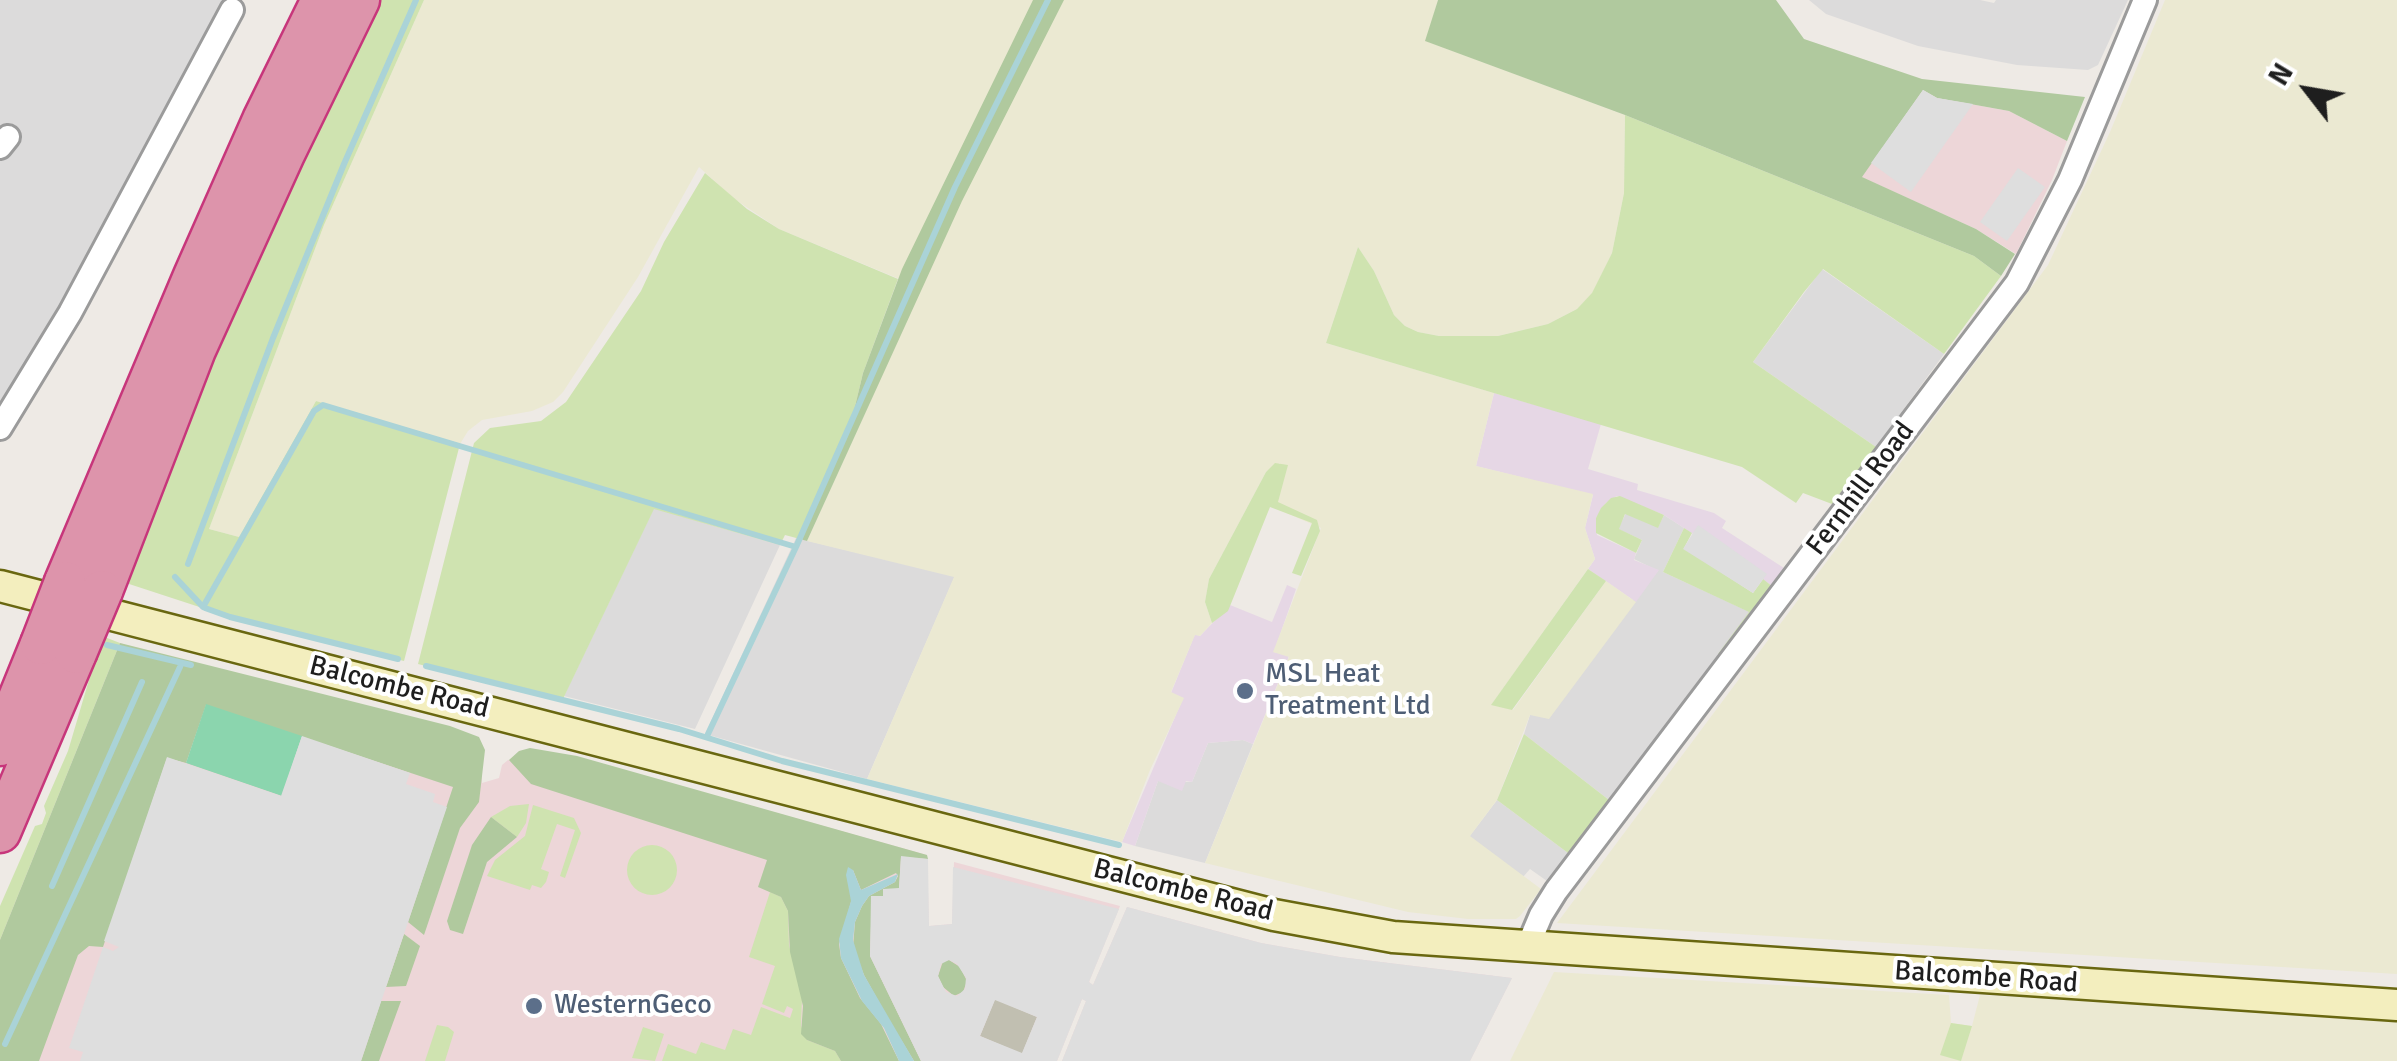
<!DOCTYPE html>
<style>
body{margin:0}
#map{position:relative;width:2397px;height:1061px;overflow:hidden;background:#eeeae5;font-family:Signika,sans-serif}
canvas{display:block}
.north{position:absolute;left:2257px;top:40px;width:100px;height:100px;-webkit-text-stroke:8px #fff;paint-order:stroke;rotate:301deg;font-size:28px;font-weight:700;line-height:40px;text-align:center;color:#1e1e1e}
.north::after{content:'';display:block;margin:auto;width:35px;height:45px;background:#1e1e1e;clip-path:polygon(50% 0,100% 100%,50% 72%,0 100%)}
</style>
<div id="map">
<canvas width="2397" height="1061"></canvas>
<div class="north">N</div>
</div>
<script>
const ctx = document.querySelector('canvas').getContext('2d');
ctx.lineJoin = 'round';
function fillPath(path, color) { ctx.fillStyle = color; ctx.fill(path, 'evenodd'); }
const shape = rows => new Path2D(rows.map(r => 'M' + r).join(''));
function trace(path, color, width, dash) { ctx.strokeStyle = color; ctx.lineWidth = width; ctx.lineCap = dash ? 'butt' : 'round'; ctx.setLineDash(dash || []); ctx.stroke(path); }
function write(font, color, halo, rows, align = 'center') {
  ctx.font = font + ' Signika,sans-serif'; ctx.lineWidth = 8; ctx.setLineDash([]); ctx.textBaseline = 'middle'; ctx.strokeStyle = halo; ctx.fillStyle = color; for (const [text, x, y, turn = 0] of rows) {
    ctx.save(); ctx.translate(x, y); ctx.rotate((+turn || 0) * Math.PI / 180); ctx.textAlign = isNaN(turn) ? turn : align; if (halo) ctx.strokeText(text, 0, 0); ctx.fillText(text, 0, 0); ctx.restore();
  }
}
const residential = shape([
 [0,0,233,0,0,426],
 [1809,0,1980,0,1994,3,1996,0,2128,0,2098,65,2088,70,2017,65,1918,46,1826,14],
 [1822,269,1944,354,1876,447,1753,362],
 [654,508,780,545,695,729,564,696],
 [1626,513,1658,527,1664,515,1684,528,1663,572,1750,612,1609,800,1524,734,1530,715,1658,571,1634,559,1642,540,1618,529],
 [796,538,955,576,867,779,705,734],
 [1243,740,1253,744,1205,863,1135,846,1158,781,1192,782,1208,743],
 [1497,800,1568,853,1547,881,1530,869,1523,877,1469,837]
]);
const commercial = shape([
 [1923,90,1937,98,2009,111,2067,141,2052,180,2016,254,1976,229,1861,177],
 [120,643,482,762,482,783,499,778,502,765,508,760,525,757,752,806,927,855,929,926,952,924,954,862,1120,906,1089,982,1093,985,1127,907,1261,943,1340,957,1512,978,1470,1061,1062,1061,1086,1001,1082,999,1057,1061,0,1061,0,940]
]);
const industrial = shape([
 [1494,393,1601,424,1588,469,1638,484,1637,490,1714,513,1726,521,1722,528,1784,568,1771,585,1664,515,1617,496,1606,503,1596,518,1597,535,1636,553,1634,560,1659,570,1636,602,1588,569,1595,559,1585,528,1593,495,1476,466],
 [1287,585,1296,589,1274,652,1289,656,1253,744,1243,740,1208,743,1192,782,1186,781,1182,791,1158,781,1135,846,1122,842,1183,698,1171,693,1195,634,1200,636,1230,605,1272,622]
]);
const construction = shape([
 [995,999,1037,1017,1022,1054,980,1036]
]);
const farmland = shape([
 [424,0,1438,0,1426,41,1625,115,1624,193,1612,253,1592,294,1577,309,1548,324,1498,336,1439,336,1418,332,1405,326,1394,315,1374,271,1358,247,1326,343,1494,393,1476,466,1593,494,1585,528,1595,559,1492,704,1513,710,1606,581,1636,602,1549,719,1530,715,1497,800,1470,836,1541,889,1520,916,1516,919,1468,919,1408,912,1205,863,1289,657,1273,652,1321,528,1275,508,1280,463,1266,472,1209,579,1205,602,1212,623,1200,636,1195,635,1171,692,1184,698,1150,770,1122,842,867,779,954,577,807,541,921,288,779,229,733,198,699,167,638,277,563,392,553,402,532,411,482,420,468,431,460,444,316,401,239,537,209,529,324,225],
 [2165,0,2397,0,2397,974,1557,923,2048,265,2110,132],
 [1554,972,1949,995,1951,1023,1972,1026,1980,995,2397,1018,2397,1061,1510,1061]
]);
const grass = shape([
 [377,0,424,0,324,225,209,529,239,537,316,401,460,444,404,661,230,617,123,582,240,294],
 [1625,115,1974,256,2001,276,1944,354,1823,269,1804,292,1753,362,1876,447,1832,504,1803,493,1796,503,1742,467,1326,343,1358,247,1374,271,1394,315,1405,326,1418,332,1439,336,1498,336,1548,324,1577,309,1592,293,1612,253,1624,193],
 [705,173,747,209,779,229,898,279,863,373,851,423,800,539,785,535,780,545,654,509,562,701,418,664,474,443,490,428,541,421,566,402,641,291,664,242],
 [1275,463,1288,465,1278,502,1317,520,1320,531,1301,576,1292,573,1312,523,1270,507,1228,611,1212,623,1205,602,1209,579,1266,472],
 [1620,496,1664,515,1658,528,1625,514,1619,529,1642,540,1636,553,1596,533,1596,518,1601,508,1611,498],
 [1684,528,1692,533,1684,548,1753,593,1763,579,1773,587,1721,655,1718,654,1749,612,1663,572],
 [1588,569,1606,581,1512,710,1491,705],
 [102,636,120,643,0,940,0,906,35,826,42,824,46,813,44,806,68,751],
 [1524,734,1609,800,1568,853,1497,800],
 [529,804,526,823,517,837,491,817,510,806],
 [533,805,574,818,581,833,565,878,560,876,575,830,557,824,541,869,549,872,546,882,541,888,532,885,530,890,487,876,495,860,525,836],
 '627 870a25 25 0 1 1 50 0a25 25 0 1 1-50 0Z',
 [770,892,781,897,788,911,789,945,802,998,801,1026,807,1040,835,1051,841,1061,662,1061,668,1044,696,1054,701,1042,725,1050,733,1029,751,1035,761,1007,790,1018,793,1009,787,1006,784,1013,762,1004,775,966,749,957],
 [1951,1023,1972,1026,1961,1061,1940,1055],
 [437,1025,448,1027,454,1032,445,1061,425,1061],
 [643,1027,664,1034,655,1061,632,1058]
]);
const forest = shape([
 [1033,0,1064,0,962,201,807,541,800,539,851,423,863,373,902,269],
 [1438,0,1776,0,1804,39,1922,79,2085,97,2067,141,2009,111,1937,98,1923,90,1862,177,1976,229,2015,254,2001,276,1974,256,1625,115,1425,41],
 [120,643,450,726,479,737,485,750,479,802,460,828,424,935,408,922,453,787,206,705,186,763,167,758,103,947,89,946,78,955,39,1061,0,1061,0,940],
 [530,748,577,756,927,855,928,859,901,857,899,889,884,889,883,896,872,896,870,956,921,1061,914,1061,886,1015,864,975,853,947,855,922,862,906,869,896,895,882,898,876,896,873,861,890,853,870,851,902,839,944,841,958,860,998,881,1024,899,1061,841,1061,835,1051,807,1040,801,1034,803,1006,790,952,788,911,781,897,758,887,767,860,531,784,509,760,519,751],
 [491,817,517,837,487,862,463,934,450,930,447,921,472,845],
 [404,934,420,946,406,986,386,987],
 [949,960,960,967,967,981,963,992,954,996,943,987,938,976,943,961],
 [381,1001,401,1001,379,1061,361,1061]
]);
const pitch = shape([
 [206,704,302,736,282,796,186,763]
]);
const parking = shape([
 [1923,90,1937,98,1973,104,1911,192,1871,163],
 [2018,168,2045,187,2007,241,1980,222],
 [1698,525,1767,574,1753,593,1683,549],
 [302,736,410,773,406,784,435,794,433,802,447,807,361,1061,80,1061,83,1052,69,1048,103,947,113,951,119,947,104,941,167,757,281,796],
 [901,856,928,859,929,926,952,924,953,867,1119,909,1089,982,1093,985,1127,907,1261,943,1340,957,1512,978,1470,1061,1062,1061,1086,1001,1082,999,1057,1061,921,1061,870,956,871,896,883,896,883,889,899,888],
 [949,960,957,964,966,978,965,989,957,996,946,992,938,976,941,964],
 [995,1000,1037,1017,1022,1053,980,1036]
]);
const water = shape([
 [848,867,853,870,861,890,898,874,895,882,869,896,862,906,855,922,853,940,864,975,914,1061,899,1061,884,1028,862,1001,841,958,839,939,851,901,846,875]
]);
const stream = shape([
 [188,564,273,338,344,164,416,0],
 [175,577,203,607,314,411,323,405,796,547,955,187,1048,0],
 [205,608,230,617,398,659],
 [107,645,191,665],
 [426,666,679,729,782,761,1119,845],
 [708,734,796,547],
 [52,886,142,682],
 [5,1044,180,667]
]);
const minor = shape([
 [0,147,8,137],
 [0,428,70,313,232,10],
 [1527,948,1541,915,1556,891,2017,283,2070,180,2145,0]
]);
const secondary = shape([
 [0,586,1274,915,1393,937,2397,1005]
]);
const motorway = shape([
 [65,582,194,276,263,120,322,0],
 [102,591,195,350,284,154,359,0],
 [0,745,41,644],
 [0,832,76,653]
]);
const motorwayBridge = shape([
 [41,644,65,582],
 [76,653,102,591]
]);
const markers = [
 [1245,691,10,"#5c6f8a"],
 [534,1006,10,"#5c6f8a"]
];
const streetNames = [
 ["Fernhill Road",1861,489,-53],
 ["Balcombe Road",399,688,14],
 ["Balcombe Road",1183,891,14],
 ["Balcombe Road",1986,978,4]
];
const serviceNames = [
 ["MSL Heat",1265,675],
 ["Treatment Ltd",1265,707],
 ["WesternGeco",554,1006]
];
fillPath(residential, '#dcdbdb');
fillPath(commercial, '#edd6d8');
fillPath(industrial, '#e6d7e5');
fillPath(construction, '#c1bfb1');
fillPath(farmland, '#ebe9d2');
fillPath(grass, '#cfe3b0');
fillPath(forest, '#b0c99e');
fillPath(pitch, '#8bd5ae');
fillPath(parking, '#dedede');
fillPath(water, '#aad3d7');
trace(stream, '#aad3d7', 6);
trace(minor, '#9b9b9b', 28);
trace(secondary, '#696710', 35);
trace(motorway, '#c7367b', 45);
trace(minor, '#fff', 22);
trace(secondary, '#f3eebe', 30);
trace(motorway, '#dd94ab', 40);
trace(motorwayBridge, '#c7367b', 45, []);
trace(motorwayBridge, '#dd94ab', 40);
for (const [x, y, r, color] of markers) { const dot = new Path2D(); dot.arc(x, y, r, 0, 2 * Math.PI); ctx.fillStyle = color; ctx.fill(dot); trace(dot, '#fff', 4); }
write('28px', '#1e1e1e', '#fff', streetNames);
write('28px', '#4e5e75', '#fff', serviceNames, 'left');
</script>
